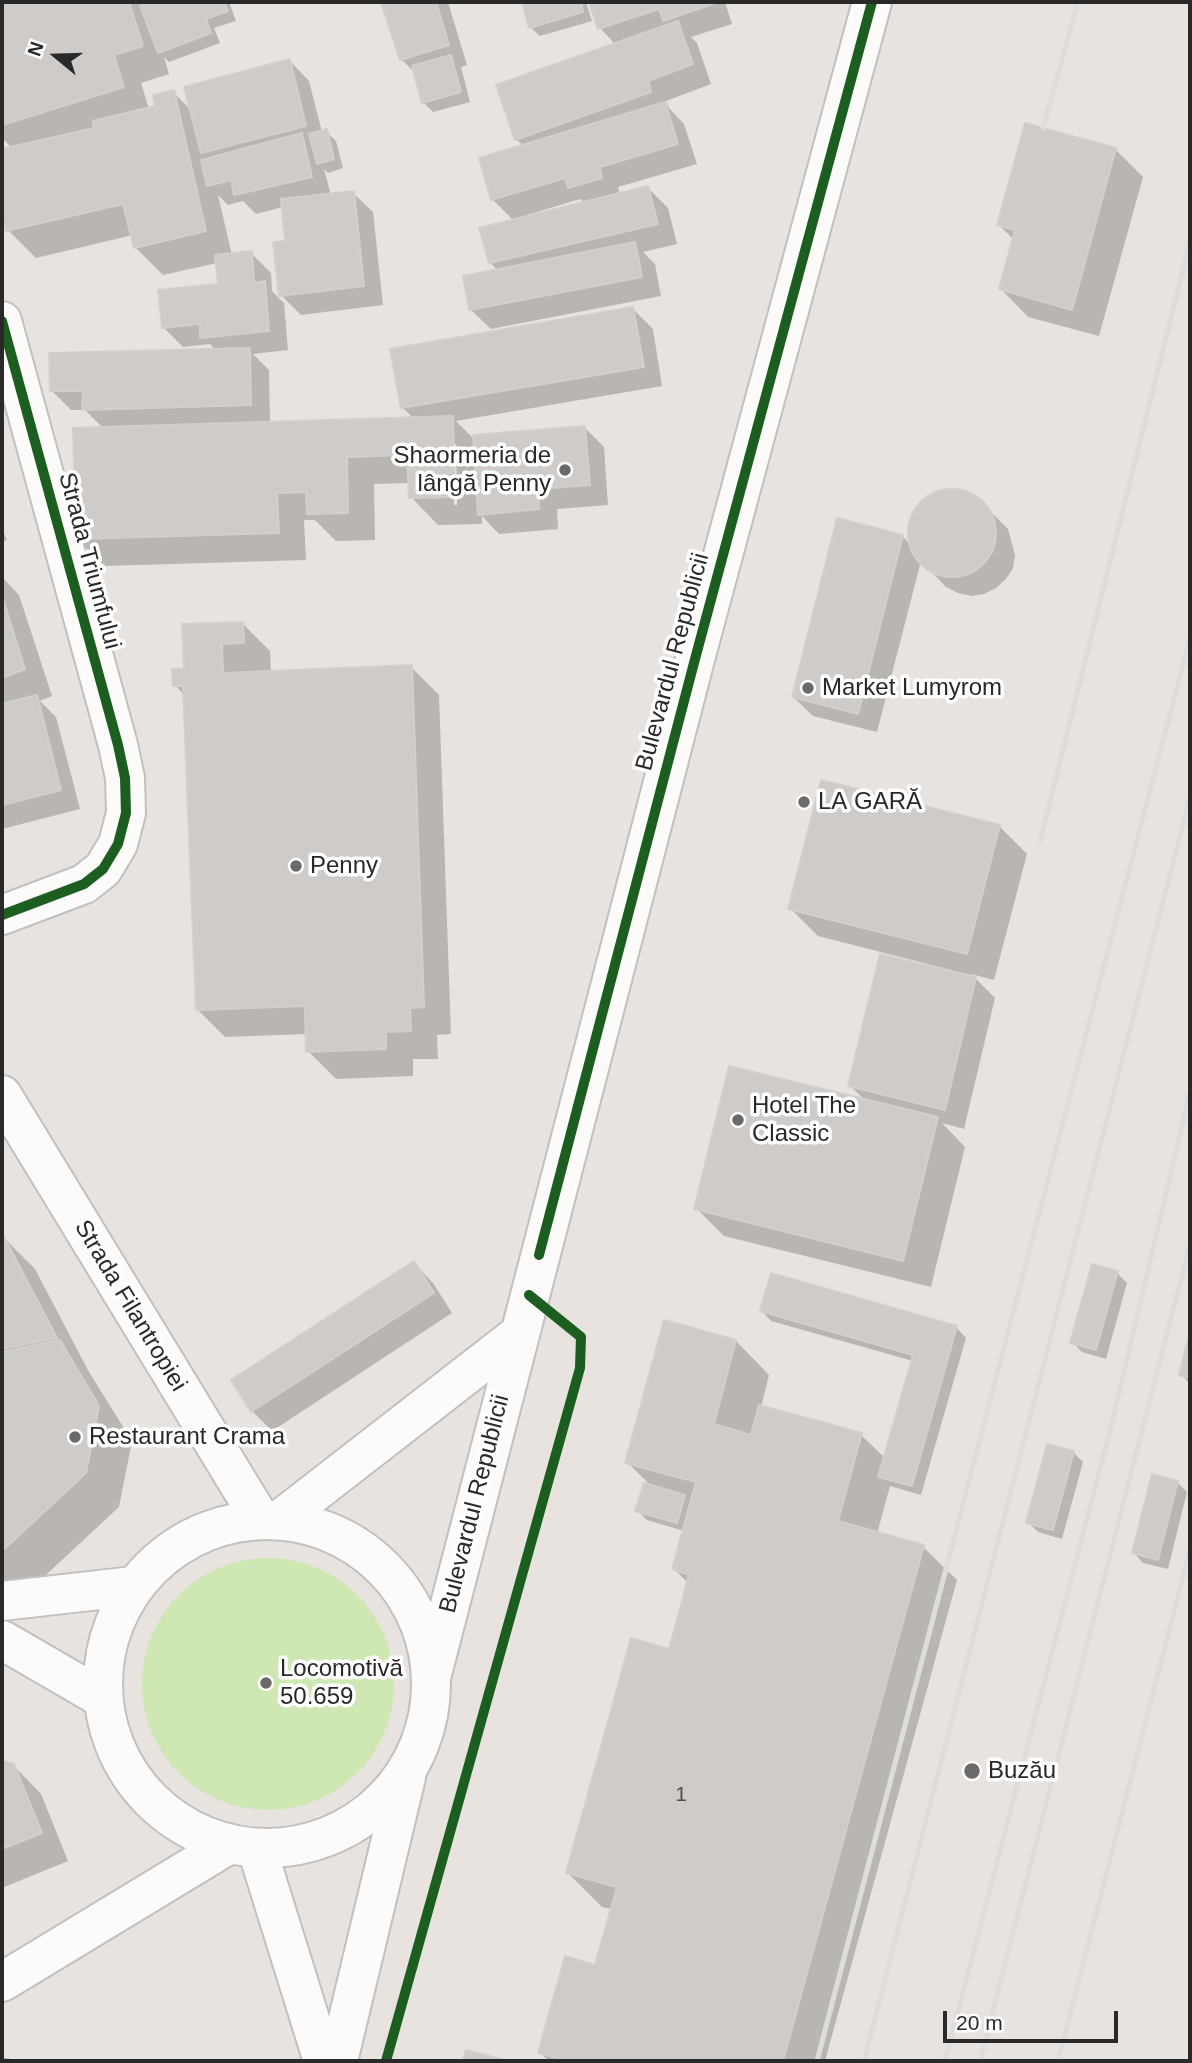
<!DOCTYPE html>
<meta charset="utf-8">
<style>
body{margin:0}
#map{position:relative;width:1192px;height:2063px;overflow:hidden;background:#e8e3de;font-family:Arial,sans-serif}
canvas{display:block}
.frame{position:absolute;inset:0;border:4px solid #292929;pointer-events:none}
.north{position:absolute;left:21px;top:21px;width:70px;height:70px;-webkit-text-stroke:5px #fff;paint-order:stroke;rotate:289deg;font-size:19px;font-weight:700;line-height:28px;text-align:center;color:#292929}
.north::after{content:'';display:block;margin:auto;width:24px;height:32px;background:#292929;clip-path:polygon(50% 0,100% 100%,50% 72%,0 100%)}
.scale{position:absolute;left:943px;top:2011px;width:175px;height:32px;box-sizing:border-box;border:4px solid #292929;border-top:0;padding-left:9px;font-size:21px;line-height:24px;white-space:nowrap;color:#292929;-webkit-text-stroke:5px #fff;paint-order:stroke}
</style>
<div id="map">
<canvas width="1192" height="2063"></canvas>
<div class="frame"></div>
<div class="north">N</div>
<div class="scale">20 m</div>
</div>
<script>
const ctx = document.querySelector('canvas').getContext('2d');
ctx.lineJoin = 'round';
function fillPath(path, color) { ctx.fillStyle = color; ctx.fill(path, 'evenodd'); }
const shape = rows => new Path2D(rows.map(r => 'M' + r).join(''));
function trace(path, color, width, dash) { ctx.strokeStyle = color; ctx.lineWidth = width; ctx.lineCap = dash ? 'butt' : 'round'; ctx.setLineDash(dash || []); ctx.stroke(path); }
function write(font, color, halo, rows, align = 'center') {
  ctx.font = font + ' Arial,sans-serif'; ctx.lineWidth = 7; ctx.setLineDash([]); ctx.textBaseline = 'middle'; ctx.strokeStyle = halo; ctx.fillStyle = color; for (const [text, x, y, turn = 0] of rows) {
    ctx.save(); ctx.translate(x, y); ctx.rotate((+turn || 0) * Math.PI / 180); ctx.textAlign = isNaN(turn) ? turn : align; if (halo) ctx.strokeText(text, 0, 0); ctx.fillText(text, 0, 0); ctx.restore();
  }
}
const green = shape([
 '142 1684a126 126 0 1 1 252 0a126 126 0 1 1-252 0Z'
]);
const shadow = shape([
 [2,2,229,2,236,21,214,28,220,43,169,62,164,57,169,74,141,83,149,109,157,107,173,92,193,112,290,61,309,81,322,132,326,131,336,141,343,168,328,173,324,169,331,195,353,193,373,212,383,305,301,315,281,295,287,242,283,207,256,214,243,201,228,205,218,195,232,255,251,253,271,273,272,291,284,303,288,350,253,354,269,370,270,424,414,419,402,407,633,309,653,329,662,386,456,421,475,440,584,427,604,447,608,505,557,509,558,529,499,534,482,516,482,524,438,525,411,497,410,483,374,484,375,540,336,541,315,520,304,520,306,560,105,566,77,539,104,429,85,410,71,410,51,390,216,351,210,344,183,347,163,327,220,286,217,263,163,275,135,247,133,235,36,258,8,230,2,203,2,151,12,148,2,138],
 [452,444,456,444,457,505,454,505],
 [383,2,448,2,467,65,461,67,470,102,433,112,423,102,416,74,401,59],
 [524,2,586,2,592,21,540,36,530,27],
 [591,2,725,2,732,24,691,37,697,43,711,84,666,101,669,108,684,124,697,164,618,187,620,195,648,188,668,208,677,244,643,252,655,264,661,296,491,329,471,310,498,271,490,262,514,221,492,199,524,146,516,139,616,45,600,28],
 [580,199,585,203,528,218,527,215],
 [1115,149,1143,177,1099,336,1028,317,1001,289,1014,240,999,225],
 [949,490,964,492,977,498,1008,529,1015,555,1013,568,1006,579,996,588,984,594,971,596,958,593,946,587,921,561,877,732,813,716,793,697,902,536,911,545,910,528,914,514,923,502,935,494],
 [2,529,7,540,2,542],
 [2,577,19,595,52,696,40,701,56,717,80,809,2,829],
 [242,623,270,651,271,673,411,667,439,695,451,1034,437,1035,438,1059,413,1059,413,1076,336,1079,308,1051,307,1034,225,1037,197,1009,185,696,175,685,186,670],
 [999,826,1027,854,994,980,971,974,995,998,964,1129,942,1123,965,1147,931,1287,724,1236,696,1208,866,1101,850,1086,951,970,818,936,790,908],
 [2,1236,35,1269,89,1372,132,1441,119,1507,34,1586,2,1583],
 [414,1263,433,1283,452,1313,272,1431,252,1411],
 [1117,1273,1127,1283,1106,1359,1082,1352,1072,1342],
 [772,1275,957,1328,966,1338,921,1495,890,1486,877,1534,923,1547,957,1580,825,2061,549,2061,540,2053,596,1967,612,1909,602,1907,568,1873,670,1651,689,1584,674,1569,684,1531,647,1520,637,1510,652,1487,627,1462,736,1341,769,1375,761,1407,861,1435,885,1458,913,1361,771,1321,762,1311],
 [1190,1338,1190,1384,1181,1374],
 [1073,1452,1083,1462,1062,1539,1038,1532,1028,1522],
 [1177,1482,1187,1492,1168,1569,1143,1563,1134,1553],
 [2,1763,13,1765,41,1794,68,1861,2,1888],
 [2,2057,19,2061,2,2061]
]);
const building = shape([
 [2,2,129,2,143,46,114,55,124,87,2,125,2,2],
 [151,2,224,2,228,11,206,19,211,33,158,53,140,6,151,2],
 [381,2,436,2,449,45,400,60,381,2],
 [522,2,581,2,583,12,529,28,522,2],
 [589,2,713,2,713,4,663,21,659,9,598,29,589,2],
 [678,21,693,64,648,81,651,92,515,140,496,85,678,21],
 [451,55,461,92,422,103,412,66,451,55],
 [290,59,306,126,201,153,184,87,290,59],
 [174,90,206,231,134,248,123,204,6,231,2,211,2,149,94,128,93,121,155,106,153,95,174,90],
 [665,102,678,144,600,167,602,178,568,188,565,178,491,200,479,158,665,102],
 [1025,123,1116,148,1072,310,999,289,1015,230,997,225,1025,123],
 [327,129,334,159,317,164,309,134,327,129],
 [302,133,312,177,234,195,231,180,207,186,201,160,302,133],
 [648,186,658,224,489,263,479,228,648,186],
 [354,191,364,286,279,296,273,242,285,241,281,199,354,191],
 [635,242,642,277,469,310,463,276,635,242],
 [252,251,254,283,265,281,269,331,200,338,200,324,162,328,158,290,218,284,215,255,252,251],
 [633,307,644,367,401,408,390,349,633,307],
 [250,348,251,405,82,410,83,391,50,391,49,353,250,348],
 [453,416,455,497,409,498,407,455,347,457,348,513,307,514,306,492,277,493,279,533,76,539,73,428,453,416],
 [585,426,590,485,538,489,539,509,478,515,473,435,585,426],
 '908 533a44 44 0 1 1 88 0a44 44 0 1 1-88 0Z',
 [837,518,903,535,858,714,792,697,837,518],
 [2,596,25,669,2,678,2,596],
 [243,622,244,643,222,644,223,673,412,665,424,1007,410,1008,411,1031,386,1032,386,1049,306,1052,305,1006,196,1010,183,686,173,686,172,669,184,669,182,624,243,622],
 [37,695,61,790,2,805,2,704,37,695],
 [821,780,1000,825,967,954,788,909,821,780],
 [880,954,976,977,945,1110,848,1086,880,954],
 [729,1066,938,1117,903,1261,694,1209,729,1066],
 [2,1233,57,1338,2,1349,2,1233],
 [414,1261,434,1293,251,1412,231,1380,414,1261],
 [1092,1264,1118,1271,1096,1350,1070,1343,1092,1264],
 [771,1273,957,1326,912,1486,878,1477,913,1355,760,1311,771,1273],
 [664,1320,736,1340,714,1424,751,1435,759,1405,862,1433,838,1521,924,1545,783,2061,568,2061,538,2053,565,1956,595,1965,617,1887,566,1873,631,1638,669,1649,689,1575,672,1569,696,1482,625,1463,664,1320],
 [1190,1332,1190,1378,1179,1375,1190,1332],
 [60,1340,99,1406,86,1473,2,1551,2,1352,60,1340],
 [1047,1444,1074,1451,1053,1530,1026,1523,1047,1444],
 [1152,1474,1178,1481,1158,1560,1132,1553,1152,1474],
 [644,1483,685,1495,677,1523,635,1511,644,1483],
 [2,1761,14,1764,42,1833,2,1849,2,1761],
 [466,2050,508,2061,463,2061,466,2050]
]);
const street = shape([
 [2,321,118,745,125,778,126,813,118,844,103,869,84,884,2,915],
 [2,1095,259,1517]
]);
const secondary = shape([
 [282,1518,519,1334],
 '103 1684a164 164 0 1 1 328 0a164 164 0 1 1-328 0Z',
 [2,1601,134,1586],
 [2,1640,102,1698],
 [432,1674,695,659,872,2],
 [257,1849,323,2061],
 [2,1982,228,1845],
 [338,2061,406,1777]
]);
const rail = shape([
 [1043,128,1078,2],
 [1040,842,1190,242],
 [817,2061,1190,638],
 [864,2061,1190,797],
 [945,2061,1110,1431,1190,1092],
 [980,2061,1190,1244],
 [1058,2061,1190,1550]
]);
const cycleway = shape([
 [2,321,118,745,125,778,126,813,118,844,103,869,84,884,2,915],
 [539,1255,695,659,872,2],
 [386,2061,580,1368,581,1337,529,1295]
]);
const markers = [
 [565,470,7,"#6c6a68"],
 [808,688,7,"#6c6a68"],
 [804,802,7,"#6c6a68"],
 [296,866,7,"#6c6a68"],
 [738,1120,7,"#6c6a68"],
 [75,1437,7,"#6c6a68"],
 [266,1683,7,"#6c6a68"],
 [972,1771,9,"#6c6a68"]
];
const numberNames = [
 ["1",681,1795]
];
const poiNames = [
 ["Shaormeria de",551,456,"right"],
 ["lângă Penny",551,484,"right"],
 ["Market Lumyrom",822,688],
 ["LA GARĂ",818,802],
 ["Penny",310,866],
 ["Hotel The",752,1106],
 ["Classic",752,1134],
 ["Restaurant Crama",89,1437],
 ["Locomotivă",280,1669],
 ["50.659",280,1697],
 ["Buzău",988,1771]
];
const streetNames = [
 ["Strada Triumfului",89,561,75],
 ["Bulevardul Republicii",673,662,-75],
 ["Strada Filantropiei",130,1306,59],
 ["Bulevardul Republicii",475,1504,-76]
];
fillPath(green, '#cee7b3');
fillPath(shadow, '#0003');
fillPath(building, '#cecbc8');
trace(building, '#d3cfca', 2);
trace(street, '#c1c0c0', 42);
trace(secondary, '#c1c0c0', 42);
trace(street, '#fcfbfa', 38);
trace(secondary, '#fcfbfa', 38);
trace(rail, '#ddddde', 5);
trace(cycleway, '#1b5e20', 10);
for (const [x, y, r, color] of markers) { const dot = new Path2D(); dot.arc(x, y, r, 0, 2 * Math.PI); ctx.fillStyle = color; ctx.fill(dot); trace(dot, '#fff', 2.5); }
write('21px', '#535252', null, numberNames);
write('24px', '#292929', '#fff', poiNames, 'left');
write('24px', '#292929', '#fff', streetNames);
</script>
